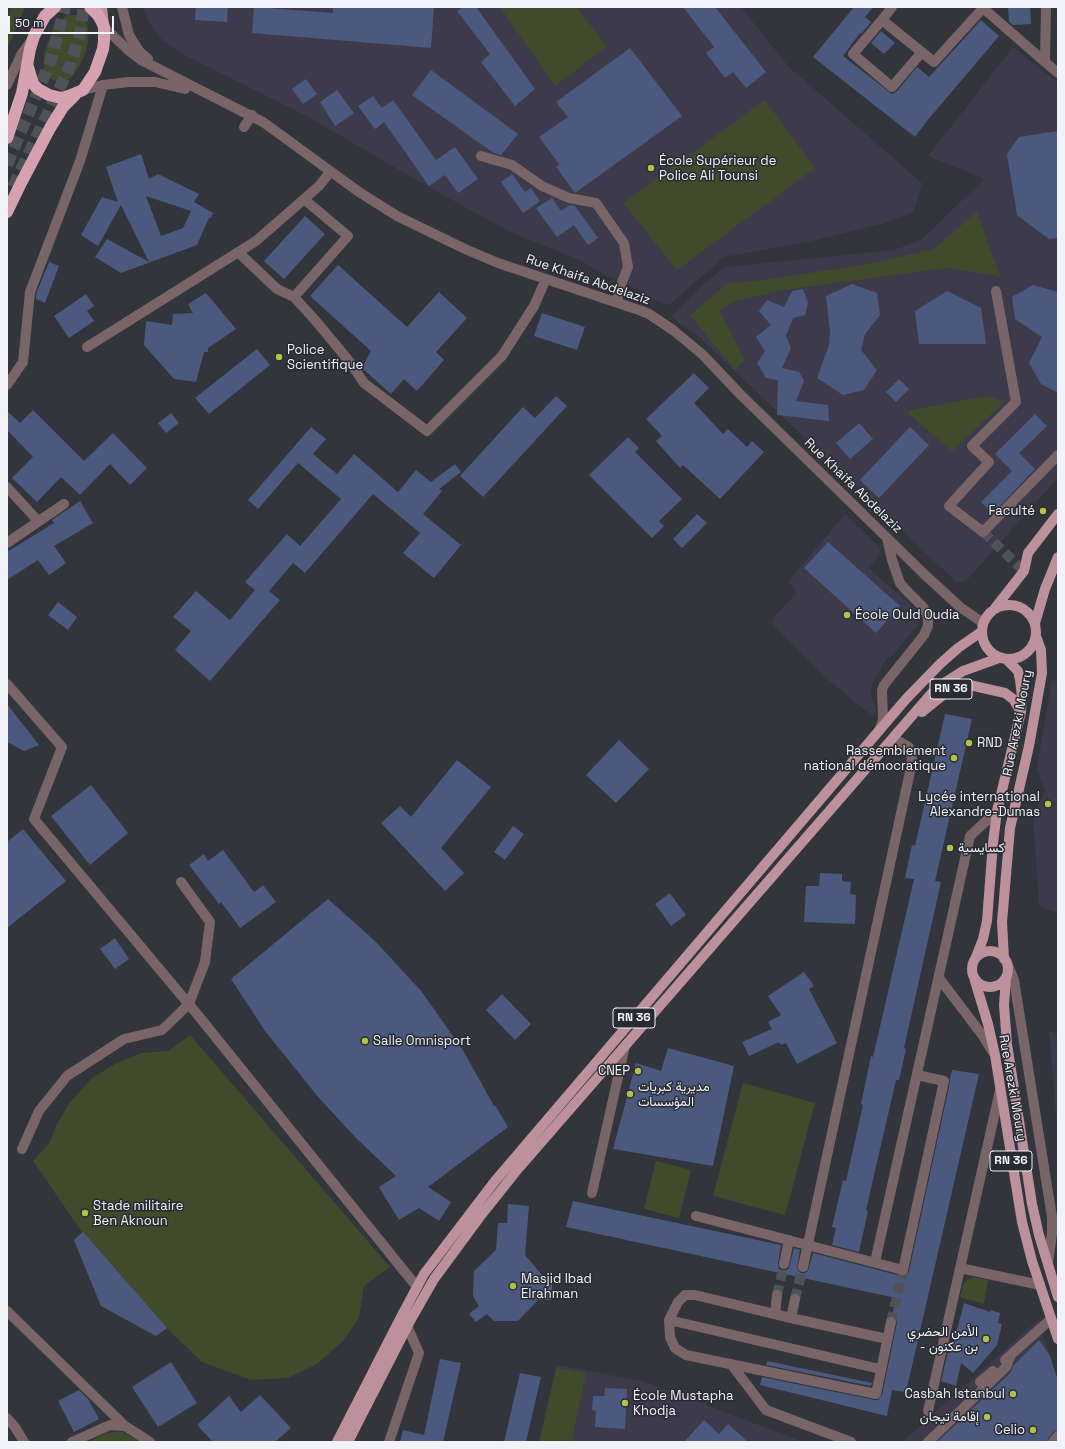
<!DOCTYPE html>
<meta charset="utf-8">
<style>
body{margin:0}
#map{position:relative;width:1065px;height:1449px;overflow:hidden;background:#32353c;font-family:"Space Grotesk",sans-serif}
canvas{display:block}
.frame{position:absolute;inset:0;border:8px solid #f1f3f8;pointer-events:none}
.scale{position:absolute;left:8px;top:16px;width:106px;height:18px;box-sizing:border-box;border:2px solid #f1f3f8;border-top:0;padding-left:5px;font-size:12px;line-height:14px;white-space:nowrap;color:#f1f3f8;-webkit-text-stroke:3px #282b32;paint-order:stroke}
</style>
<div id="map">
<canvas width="1065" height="1449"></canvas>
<div class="frame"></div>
<div class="scale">50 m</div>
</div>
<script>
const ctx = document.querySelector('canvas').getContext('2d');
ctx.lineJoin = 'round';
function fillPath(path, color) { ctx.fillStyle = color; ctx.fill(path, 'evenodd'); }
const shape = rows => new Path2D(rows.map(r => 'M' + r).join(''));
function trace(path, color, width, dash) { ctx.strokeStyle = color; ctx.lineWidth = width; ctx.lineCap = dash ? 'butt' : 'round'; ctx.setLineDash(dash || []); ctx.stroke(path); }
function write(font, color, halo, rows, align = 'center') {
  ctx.font = font + ' "Space Grotesk",Vazirmatn,sans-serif'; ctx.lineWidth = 3; ctx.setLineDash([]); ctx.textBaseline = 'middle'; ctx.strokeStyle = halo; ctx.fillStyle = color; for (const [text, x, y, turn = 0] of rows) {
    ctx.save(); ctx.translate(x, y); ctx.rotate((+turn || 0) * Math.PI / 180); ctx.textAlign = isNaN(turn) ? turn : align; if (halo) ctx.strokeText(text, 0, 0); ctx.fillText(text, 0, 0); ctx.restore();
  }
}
const commercial = shape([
 [1038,1320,1058,1381,1058,1442,902,1442]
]);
const education = shape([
 [142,7,741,7,789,67,922,183,914,212,882,224,807,242,724,257,669,305,658,301,624,282,607,276,579,260,510,232,425,185,303,114,186,56,163,41,149,23],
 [1013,47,1058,83,1058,478,967,580,962,582,956,582,699,337,671,317,701,286,725,267,894,250,921,240,984,179,928,156],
 [845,514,881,549,878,556,869,568,917,611,920,619,918,625,890,658,887,658,881,667,881,670,872,682,871,697,877,710,872,716,826,678,772,624,772,619,797,592,788,582],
 [1052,680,1058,681,1058,913,1039,906,1033,816,1045,792,1037,767],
 [1049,1031,1058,1034,1058,1142],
 [557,1365,642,1381,804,1442,539,1442]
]);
const green = shape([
 [11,7,25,7,7,50,7,22],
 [500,7,576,7,607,46,555,86],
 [68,15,76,15,81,17,87,24,89,33,87,48,82,61,73,76,67,80,55,81,49,78,45,73,44,66,44,53,53,29,59,21],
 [765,100,815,168,677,270,623,203],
 [977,212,1000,276,946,268,784,290,736,301,719,310,745,360,735,370,690,315,728,283,764,280,873,263,933,249],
 [988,396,1004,402,952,451,907,412,916,409],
 [190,1035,390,1267,364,1286,359,1318,343,1341,317,1364,288,1378,251,1380,202,1362,167,1328,156,1336,101,1306,74,1240,82,1232,33,1161,50,1142,57,1124,70,1102,92,1078,117,1063,141,1053,168,1051],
 [743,1083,815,1103,785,1215,713,1196],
 [656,1161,691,1170,679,1218,644,1209],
 [974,1277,988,1280,984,1304,960,1297,963,1285,968,1279],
 [557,1365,557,1368,586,1373,574,1431,571,1442,539,1442],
 [115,1432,123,1432,140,1442,87,1442,106,1433]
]);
const building = shape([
 [196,7,228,7,227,22,195,20],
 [254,7,333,13,333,7,434,7,431,48,252,33],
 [463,7,476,7,535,89,515,106,481,62,490,54,457,11],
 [683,7,715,7,766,72,746,88,733,72,725,78,706,53,714,47],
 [854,7,873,7,865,17,871,22,861,34,860,33,843,56,892,94,897,91,917,67,929,77,981,20,999,36,927,121,915,137,813,57],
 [1008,7,1030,7,1031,24,1013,25,1009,22],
 [881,31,895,43,884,54,871,43],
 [630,48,682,116,575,193,556,167,559,164,539,137,568,117,556,102],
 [431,70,518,134,501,155,492,152,412,95],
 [306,79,317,94,303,104,292,89],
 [337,90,354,113,335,126,320,102],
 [373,96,382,108,393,100,436,160,455,147,478,179,458,193,445,175,429,186,384,122,375,129,358,106],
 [1058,131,1058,238,1049,239,1017,215,1007,154,1019,137],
 [141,154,149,179,158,174,199,194,194,202,213,213,211,218,209,218,197,245,121,273,95,257,107,239,149,262,121,205,98,246,81,235,102,197,118,202,106,167],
 [146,196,191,211,183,228,161,236],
 [512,174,525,192,531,188,540,201,523,213,501,182],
 [552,198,561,211,570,205,575,206,598,238,588,245,574,225,557,237,536,208],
 [305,216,325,234,284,279,264,261],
 [49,262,59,266,45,303,36,299,36,294],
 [338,265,407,327,439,292,467,318,436,352,444,360,417,391,404,379,391,394,362,368,371,351,310,296],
 [852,284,877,293,880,315,865,334,861,350,877,370,864,390,843,395,817,378,829,345,830,332,826,296],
 [1033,285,1058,292,1058,393,1041,384,1029,363,1042,337,1015,319,1012,297],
 [803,289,808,303,805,315,793,318,786,336,791,348,782,368,799,372,804,381,796,401,828,405,829,421,777,415,778,380,766,378,757,363,765,351,756,337,771,325,759,311,767,300,784,307,792,291],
 [947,291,981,308,986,344,919,344,915,311],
 [206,293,236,329,208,348,208,352,204,352,196,382,174,379,144,345,146,321,172,325,173,314,193,313,188,304],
 [86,294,94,306,87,311,94,321,69,338,54,316],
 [542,313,585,327,577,350,534,336],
 [257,349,270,365,209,414,195,398],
 [694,373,709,388,694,403,723,434,728,429,747,447,752,441,764,452,720,499,683,465,680,468,656,441,662,436,646,419],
 [899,379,909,389,896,402,886,392],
 [556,396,567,406,483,497,460,476,523,407,535,418],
 [33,410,84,461,113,433,147,468,130,485,110,464,80,495,61,477,37,502,12,478,33,457,7,430,7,411,20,423],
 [171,413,179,423,166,433,158,423],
 [1035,414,1047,426,1019,453,1035,469,993,513,981,502,1012,471,995,454],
 [859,423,873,439,850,459,836,443],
 [311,427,326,439,313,454,337,474,354,454,398,492,416,470,431,482,455,464,461,472,439,489,442,491,423,514,461,545,434,578,403,553,420,533,373,494,305,573,293,563,269,591,280,600,210,681,175,650,191,631,173,617,196,591,230,620,255,590,245,582,287,534,300,546,341,499,298,463,258,509,248,500],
 [910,427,929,445,879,498,860,480],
 [628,437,639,448,635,452,682,499,659,521,664,526,652,538,589,475],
 [80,501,93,523,54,546,66,563,49,575,38,560,7,580,7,552,54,523,52,520],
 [697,514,707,523,682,548,673,539],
 [828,542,900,606,876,633,804,568],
 [58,602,77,617,68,630,48,615],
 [7,704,39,745,24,751,7,742],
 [945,714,972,719,935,881,941,882,904,1048,906,1049,899,1080,896,1080,866,1210,868,1211,859,1252,832,1245,836,1228,832,1227,843,1180,846,1181,863,1105,861,1104,871,1056,873,1057,914,879,905,878,912,845,915,846],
 [619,740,649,769,616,803,586,775],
 [457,760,491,787,441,848,464,873,445,891,381,823,400,806,411,817],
 [91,785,128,833,90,865,51,816],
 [513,826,524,834,505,860,494,852],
 [23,829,66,881,7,928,7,842],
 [223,850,254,892,263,885,276,902,240,928,221,902,219,904,189,865,204,854,208,861],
 [820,873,842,874,842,881,851,882,850,894,856,895,855,924,804,922,806,886,819,886],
 [670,893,686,915,671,926,655,904],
 [328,899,375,941,422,992,464,1052,494,1106,495,1105,508,1127,428,1187,451,1202,439,1221,419,1208,399,1220,379,1187,396,1176,356,1138,319,1098,265,1031,231,979],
 [115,938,129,959,115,969,100,949],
 [804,972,814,986,809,989,837,1043,797,1064,786,1043,781,1045,779,1042,749,1056,742,1042,772,1029,768,1022,781,1015,768,996],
 [502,994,531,1024,515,1040,486,1010],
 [668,1048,734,1066,713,1166,613,1149,636,1063,661,1071],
 [952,1070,979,1074,906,1392,892,1390,887,1416,760,1385,762,1377,875,1400,878,1400,882,1395,897,1323,896,1317,892,1316,896,1298,566,1227,573,1201,781,1245,778,1263,779,1269,782,1270,786,1270,789,1268,794,1248,800,1250,797,1269,801,1273,805,1273,808,1271,813,1253,901,1276,905,1276,909,1271,950,1082,950,1078],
 [508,1204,529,1206,525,1255,543,1276,552,1276,552,1300,538,1300,518,1321,494,1321,487,1314,476,1322,469,1314,479,1306,473,1296,474,1271,496,1250,498,1223,507,1223],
 [83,1232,167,1328,156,1336,101,1306,74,1240],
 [964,1303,990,1312,990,1310,1000,1313,998,1323,1002,1324,997,1345,973,1373,961,1363,956,1386,941,1381,949,1348,952,1349],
 [1039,1340,1050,1356,1058,1381,1058,1430,1053,1432,1048,1438,1047,1442,937,1442,1011,1372,1013,1366],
 [440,1359,461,1363,443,1442,400,1442,403,1430,424,1435],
 [767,1361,872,1383,871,1386,766,1365],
 [171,1362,197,1403,158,1427,132,1387],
 [520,1373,541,1377,526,1442,504,1442],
 [605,1388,627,1389,625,1429,595,1427,596,1411,592,1410,593,1396,604,1396],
 [79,1390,88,1399,99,1419,74,1432,58,1401],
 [260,1395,291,1428,275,1442,213,1442,197,1425,229,1396,241,1412],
 [704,1420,719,1434,728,1424,748,1442,684,1442]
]);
const minorTunnel = shape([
 [983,532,1024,571],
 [777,1295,784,1264],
 [795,1299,803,1267],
 [891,1322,903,1270]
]);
const highwayTunnel = shape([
 [7,165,51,60,65,7],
 [13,187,69,68,79,37,84,7]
]);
const minor = shape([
 [122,7,129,35,139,51,148,59],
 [892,7,882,20,934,62,983,8,1045,62],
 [1046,7,1045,62,1058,73],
 [882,20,853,54,892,87,922,52],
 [104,27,128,50,141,60,263,122,359,192,397,216,465,249,498,263,639,310,649,314,673,330,702,354,740,394,923,573,960,607,983,623],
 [7,85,21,55,31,41],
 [83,90,103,85,129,82,155,82,185,89],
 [244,127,252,115],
 [481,156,512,165,542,186,569,198,596,203,624,243,628,267,619,290,617,302],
 [238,252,277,289,294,297,315,320,349,361,364,383,427,431,502,356,534,306,546,279],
 [996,291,1016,402,972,446,989,462,949,506,983,532,1058,455],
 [294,297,348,236,305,200],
 [87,347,256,241,319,186,330,172],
 [7,385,23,362,30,292,80,161,103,85],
 [7,487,38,521],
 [7,543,64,504],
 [7,684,62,747,34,819,197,1014,417,1287],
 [879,731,883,720,882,690,884,685,924,635,928,626,928,620,927,614,923,607,906,590,900,583,892,560,887,538],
 [1007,963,1014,980,1052,1217,1052,1233,1048,1264],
 [939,978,983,1036,993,1052],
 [22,1149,39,1111,67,1076,124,1039,162,1030,189,1004,205,962,210,922,181,882],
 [592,1193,625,1046],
 [696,1216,903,1270,944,1081,917,1075],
 [875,1262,970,836,997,811],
 [784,1264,789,1240],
 [803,1267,911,767,912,758,909,747,902,743,897,741,890,742],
 [960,1268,1040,1285],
 [7,1311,125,1426,150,1442],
 [775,1314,777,1295],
 [791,1318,795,1299],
 [669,1320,880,1369],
 [887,1339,791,1318,695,1295,685,1295,678,1302,669,1320,670,1337,675,1348,686,1355,876,1394,891,1322],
 [1005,1360,1051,1319],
 [731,1364,766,1410,851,1442],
 [980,1382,993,1371],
 [928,1411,1000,1090],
 [7,1418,15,1427,24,1442],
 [72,1442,110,1425,125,1426],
 [389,1442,419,1353,407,1326],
 [928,1442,1006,1367,1010,1357],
 [1053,1442,1058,1436]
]);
const major = shape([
 [102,7,104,25],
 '982 632a27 27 0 1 1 54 0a27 27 0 1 1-54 0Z',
 [995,608,1024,571,1028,553,1058,514],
 [1035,623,1045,589,1058,557],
 [922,712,949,690,956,686,965,684,1005,693,1013,699,1021,712],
 '972 969a18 18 0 1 1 36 0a18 18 0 1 1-36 0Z',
 [976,957,983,939,987,921,993,843,997,811,1021,712,1022,697,1020,680,1018,671,1006,659],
 [1004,959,1002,922,1010,828,1029,746,1042,673,1041,650,1036,636],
 [1006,978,1004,1005,1007,1044,1032,1204,1039,1235,1058,1297],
 [975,981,988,1024,995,1055,1022,1222,1032,1261,1058,1339],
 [337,1442,401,1317,424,1274,495,1181,906,699,940,664,958,648,981,632],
 [348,1442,410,1321,434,1279,479,1218,518,1169,931,694,941,685,963,671,999,658]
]);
const highway = shape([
 [28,67,33,84,38,89,49,95,61,98,66,97,83,90,95,72,103,49,104,41,104,27,102,22,98,15,90,7],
 [7,138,22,93,30,49,34,36,45,16,55,7],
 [7,212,21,183,50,128,63,107,75,95]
]);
const markers = [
 [651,168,4,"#b2c34c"],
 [279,357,4,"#b2c34c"],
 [1043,511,4,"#b2c34c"],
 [847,615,4,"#b2c34c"],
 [969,743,4,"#b2c34c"],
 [954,758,4,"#b2c34c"],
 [1048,804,4,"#b2c34c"],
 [950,848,4,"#b2c34c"],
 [365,1041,4,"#b2c34c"],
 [638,1071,4,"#b2c34c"],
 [630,1094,4,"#b2c34c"],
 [85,1213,4,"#b2c34c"],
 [513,1286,4,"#b2c34c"],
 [986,1339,4,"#b2c34c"],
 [1013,1394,4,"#b2c34c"],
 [625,1403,4,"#b2c34c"],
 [987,1417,4,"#b2c34c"],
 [1033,1430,4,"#b2c34c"]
];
const shields = [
 [951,689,42],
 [634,1018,42],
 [1011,1161,42]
];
const shieldNames = [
 ["RN 36",951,689],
 ["RN 36",634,1018],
 ["RN 36",1011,1161]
];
const poiNames = [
 ["École Supérieur de",659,161],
 ["Police Ali Tounsi",659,176],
 ["Police",287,350],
 ["Scientifique",287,365],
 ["Faculté",1035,511,"right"],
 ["École Ould Oudia",855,615],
 ["RND",977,743],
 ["Rassemblement",946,751,"right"],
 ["national démocratique",946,766,"right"],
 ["Lycée international",1040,797,"right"],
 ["Alexandre-Dumas",1040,812,"right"],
 ["كسايسية",958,848],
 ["Salle Omnisport",373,1041],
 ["CNEP",630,1071,"right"],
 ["مديرية كبريات",638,1087],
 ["المؤسسات",638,1102],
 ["Stade militaire",93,1206],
 ["Ben Aknoun",93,1221],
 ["Masjid Ibad",521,1279],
 ["Elrahman",521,1294],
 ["الأمن الحضري",978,1332,"right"],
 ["- بن عكنون",978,1347,"right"],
 ["Casbah Istanbul",1005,1394,"right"],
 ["École Mustapha",633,1396],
 ["Khodja",633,1411],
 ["إقامة تيجان",979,1417,"right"],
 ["Celio",1025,1430,"right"]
];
const streetNames = [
 ["Rue Khaifa Abdelaziz",588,280,19],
 ["Rue Khaifa Abdelaziz",853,486,44],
 ["Rue Arezki Moury",1018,723,-79],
 ["Rue Arezki Moury",1012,1088,80]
];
fillPath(commercial, '#3e3a4b');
fillPath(education, '#3d3a4b');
fillPath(green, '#404b2c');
fillPath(building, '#4c597f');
trace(minorTunnel, '#4f5258', 10, [10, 5]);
trace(highwayTunnel, '#4f5258', 12, [12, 6]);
trace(minor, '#796468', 10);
trace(major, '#bc919b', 10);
trace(highway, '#d7a2af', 12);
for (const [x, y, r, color] of markers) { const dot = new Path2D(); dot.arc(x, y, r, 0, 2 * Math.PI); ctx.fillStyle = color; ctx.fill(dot); trace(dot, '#282b32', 1.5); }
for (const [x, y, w] of shields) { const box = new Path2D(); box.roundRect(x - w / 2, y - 10, w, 20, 3); ctx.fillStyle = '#282b32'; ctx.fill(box); trace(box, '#f1f3f8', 1); }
write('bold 12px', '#f1f3f8', null, shieldNames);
write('13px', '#f1f3f8', '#282b32', poiNames, 'left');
write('13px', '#f1f3f8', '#282b32', streetNames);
</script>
